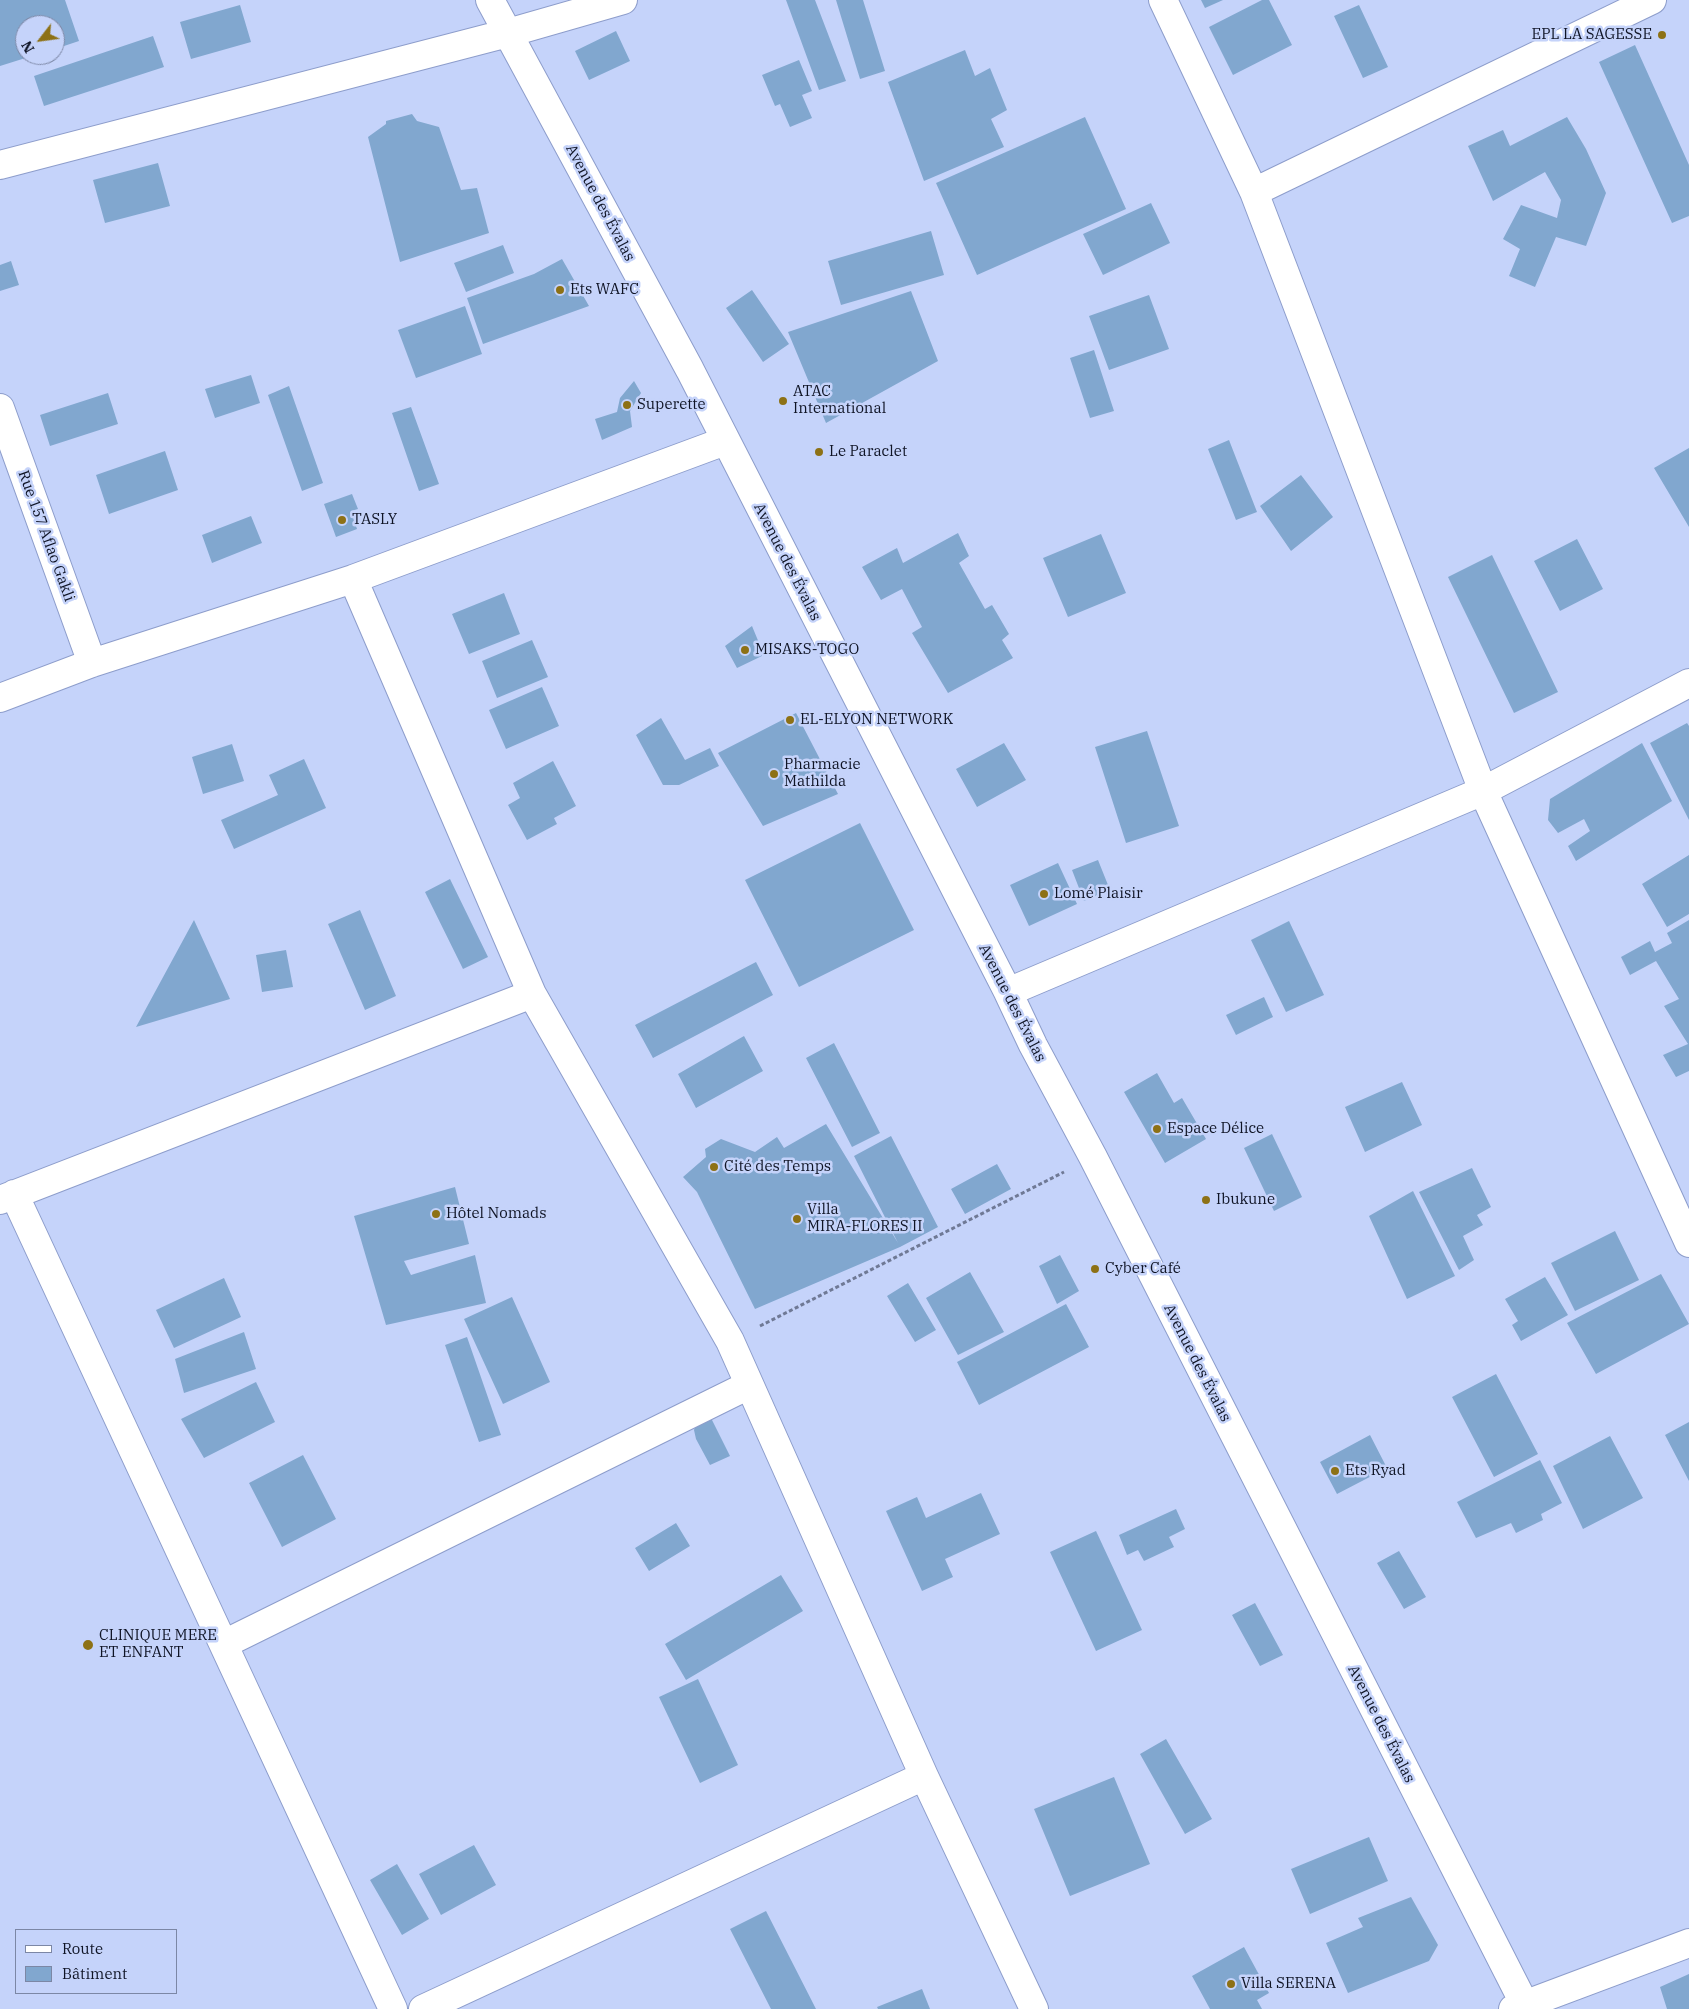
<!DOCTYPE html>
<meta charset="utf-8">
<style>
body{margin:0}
#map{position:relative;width:1689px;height:2009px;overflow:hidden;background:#c5d3fa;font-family:"IBM Plex Serif",serif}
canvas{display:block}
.legend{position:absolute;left:15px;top:1929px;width:162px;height:65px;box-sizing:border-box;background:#c5d3fa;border:1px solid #7c87a5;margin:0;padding:6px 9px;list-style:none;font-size:15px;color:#0f1425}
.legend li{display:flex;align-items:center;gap:10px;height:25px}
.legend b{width:25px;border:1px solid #7c87a5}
.north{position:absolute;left:15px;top:15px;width:50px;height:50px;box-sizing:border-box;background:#c5d3fa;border:1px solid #7c87a5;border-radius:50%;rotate:240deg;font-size:14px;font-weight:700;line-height:20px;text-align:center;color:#0f1425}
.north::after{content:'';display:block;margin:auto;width:18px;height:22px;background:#8d7115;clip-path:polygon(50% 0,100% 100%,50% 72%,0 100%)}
</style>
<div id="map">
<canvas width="1689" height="2009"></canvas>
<ul class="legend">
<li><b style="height:6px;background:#fff"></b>Route</li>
<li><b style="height:14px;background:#81a7cf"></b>Bâtiment</li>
</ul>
<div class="north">N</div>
</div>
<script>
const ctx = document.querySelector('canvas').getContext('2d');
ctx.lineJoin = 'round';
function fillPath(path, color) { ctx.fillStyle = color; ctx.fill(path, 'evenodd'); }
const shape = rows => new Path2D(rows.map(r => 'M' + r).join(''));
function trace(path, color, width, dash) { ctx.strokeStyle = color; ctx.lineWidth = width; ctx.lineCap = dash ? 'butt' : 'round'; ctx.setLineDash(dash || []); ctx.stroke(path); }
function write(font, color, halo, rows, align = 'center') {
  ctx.font = font + ' "IBM Plex Serif",serif'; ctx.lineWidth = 5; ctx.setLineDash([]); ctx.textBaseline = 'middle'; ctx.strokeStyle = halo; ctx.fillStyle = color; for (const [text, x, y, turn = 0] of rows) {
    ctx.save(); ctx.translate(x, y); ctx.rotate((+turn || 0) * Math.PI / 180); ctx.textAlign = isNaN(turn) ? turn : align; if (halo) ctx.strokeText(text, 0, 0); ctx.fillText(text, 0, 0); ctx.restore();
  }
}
const building = shape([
 [0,0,65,0,79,41,55,49,55,25,25,25,25,55,35,55,0,66],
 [786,0,815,0,846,81,819,90],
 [836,0,863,0,885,71,860,79],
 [1201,0,1223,0,1205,8],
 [1262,0,1269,0,1292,45,1233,75,1209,27],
 [240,5,251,42,191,59,180,22],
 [1359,5,1388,67,1363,78,1334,16],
 [616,31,630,61,589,80,575,51],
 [153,36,164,67,44,106,34,76],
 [1635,45,1689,165,1689,216,1672,223,1599,62],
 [965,50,975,76,990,68,1007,110,991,119,1004,147,924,181,888,82],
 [799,60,812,91,802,95,812,118,790,127,780,104,775,106,762,75],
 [412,114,417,121,439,127,461,190,477,188,489,233,400,262,368,137,386,124,386,121],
 [1085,117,1126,209,977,275,936,183],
 [1567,117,1586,149,1606,193,1586,246,1556,237,1535,287,1509,276,1520,249,1503,239,1521,205,1557,218,1561,200,1545,172,1493,201,1468,146,1503,130,1510,146],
 [158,163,170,206,105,223,93,180],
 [1151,203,1170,243,1103,275,1083,234],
 [931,231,944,275,841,305,828,261],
 [503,245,514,273,466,292,454,263],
 [562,259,589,306,483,344,467,298,534,274],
 [11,261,19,285,0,291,0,265],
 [752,290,789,344,763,362,726,308],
 [911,291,938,361,826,423,788,332],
 [1149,295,1169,349,1109,370,1089,316],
 [465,306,482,354,416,378,398,330],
 [1094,350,1114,411,1090,418,1070,358],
 [251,375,260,403,215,418,205,389],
 [634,381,641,393,630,411,632,427,602,440,595,419,617,412,620,398],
 [289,386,323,483,302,491,268,395],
 [108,393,118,424,50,446,40,415],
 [411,407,439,484,419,491,392,413],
 [1229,440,1257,512,1236,520,1208,449],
 [1689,448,1689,527,1654,468],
 [165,451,178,490,109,514,96,475],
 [1301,475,1333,517,1291,551,1260,506],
 [352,494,358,509,351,511,357,529,336,537,324,504],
 [251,516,262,543,212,563,202,535],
 [958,533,969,556,959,563,985,609,992,605,1009,634,1002,640,1013,658,948,693,912,633,922,627,902,589,881,600,862,567,897,548,903,563],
 [1101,534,1126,593,1068,617,1043,558],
 [1577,539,1603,589,1560,611,1534,561],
 [1492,555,1558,692,1514,713,1448,577],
 [504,593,520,634,469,654,452,614],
 [752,626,764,655,737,668,725,646],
 [532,640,548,677,497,698,482,661],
 [542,687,559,726,506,749,489,710],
 [796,713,838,794,763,826,718,753],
 [661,718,685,760,710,748,719,766,679,785,663,785,636,735],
 [1687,723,1689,726,1689,820,1650,743],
 [1147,731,1179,826,1126,843,1095,747],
 [1004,743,1026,780,977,807,956,769],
 [1642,743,1672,801,1576,861,1568,846,1590,831,1584,819,1558,833,1548,820,1550,799],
 [232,744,244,781,203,794,192,757],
 [304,759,326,808,234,849,221,820,278,795,269,775],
 [553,761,576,806,554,818,557,824,527,840,508,805,520,798,513,783],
 [860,823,914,930,799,987,745,880],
 [1689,855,1689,914,1667,927,1642,884],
 [1098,860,1110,890,1084,901,1072,870],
 [1058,863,1077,904,1029,926,1010,885],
 [450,879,488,957,463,969,425,892],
 [360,910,396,996,365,1010,328,924],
 [194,920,230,999,136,1027],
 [1689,920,1689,1071,1676,1077,1663,1055,1688,1044,1664,1006,1679,999,1656,961,1630,975,1621,957,1650,941,1655,952,1672,943,1667,933],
 [1289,921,1324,995,1286,1012,1251,940],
 [286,950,293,987,262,992,256,955],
 [756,962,773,995,653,1058,635,1025],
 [1264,997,1273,1017,1236,1035,1226,1015],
 [744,1036,763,1071,696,1108,678,1074],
 [834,1043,880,1133,852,1147,806,1058],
 [1157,1073,1174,1103,1182,1098,1206,1139,1165,1163,1124,1092],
 [1402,1082,1422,1125,1365,1152,1345,1107],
 [826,1124,898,1243,854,1156,891,1136,938,1227,900,1247,755,1309,697,1192,683,1177,706,1157,705,1149,721,1139,755,1152,777,1137,784,1148],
 [1272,1134,1302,1197,1274,1211,1244,1148],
 [997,1164,1011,1189,965,1214,951,1189],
 [1472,1168,1491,1207,1477,1215,1483,1225,1463,1236,1474,1260,1459,1270,1419,1192],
 [455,1187,469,1244,404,1261,411,1275,475,1255,486,1303,386,1325,354,1216],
 [1413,1191,1455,1276,1407,1299,1369,1216],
 [1615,1231,1639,1280,1575,1311,1551,1263],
 [1060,1255,1079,1291,1057,1304,1039,1266],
 [970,1272,1004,1332,958,1355,926,1298],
 [1661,1274,1689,1324,1596,1374,1567,1323],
 [1545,1277,1568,1315,1521,1341,1512,1325,1518,1321,1505,1299],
 [224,1278,241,1317,174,1348,156,1310],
 [908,1283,936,1330,915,1342,887,1296],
 [512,1297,550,1382,503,1404,464,1319],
 [1066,1304,1089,1347,979,1405,957,1362],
 [244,1332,256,1369,184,1393,175,1359],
 [467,1337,501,1435,479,1442,445,1345],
 [1496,1374,1538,1454,1494,1477,1452,1397],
 [256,1382,275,1422,204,1458,181,1419],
 [707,1419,712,1420,730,1456,710,1465,696,1439,694,1430,696,1424],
 [1689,1422,1689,1481,1665,1435],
 [1370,1435,1387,1468,1337,1494,1320,1462],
 [1610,1436,1643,1498,1583,1529,1553,1466],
 [303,1455,336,1519,282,1547,249,1483],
 [1540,1460,1562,1503,1541,1514,1543,1520,1516,1533,1511,1523,1476,1538,1457,1502],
 [981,1493,1000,1534,945,1559,953,1577,922,1591,886,1511,917,1497,926,1518],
 [1176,1509,1185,1529,1169,1537,1174,1547,1144,1561,1138,1550,1127,1555,1119,1535],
 [676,1523,690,1546,649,1571,635,1548],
 [1096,1531,1142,1630,1096,1651,1050,1552],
 [1399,1551,1426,1597,1404,1609,1377,1563],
 [781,1575,803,1611,686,1680,665,1644],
 [1255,1603,1283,1655,1260,1666,1232,1615],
 [698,1679,738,1765,700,1783,659,1697],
 [1166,1739,1212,1819,1185,1834,1140,1754],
 [1114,1777,1150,1864,1070,1896,1034,1809],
 [1369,1837,1388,1881,1310,1914,1291,1869],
 [474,1845,496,1885,441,1915,419,1874],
 [397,1864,429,1919,402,1935,370,1880],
 [1411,1897,1438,1945,1429,1961,1348,1993,1326,1943,1363,1927,1358,1918],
 [766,1911,816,2009,771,2009,730,1929],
 [1244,1947,1269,1993,1257,2000,1262,2009,1210,2009,1192,1976],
 [1689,1974,1689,2009,1667,2009,1660,1987],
 [922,1989,930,2009,878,2009,877,2007]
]);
const path = shape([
 [760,1326,1064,1172]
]);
const minor = shape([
 [490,0,690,370,1008,992,1033,1045,1093,1157,1527,2009],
 [1163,0,1254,192,1483,791,1689,1243],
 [0,165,508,33,623,0],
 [1254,192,1652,0],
 [0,408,92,663],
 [353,579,532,994,730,1341,924,1776,1034,2009],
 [0,698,92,663,353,579,725,441],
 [1008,992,1483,791,1689,683],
 [14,1194,393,2009],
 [0,1200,532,994],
 [224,1644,749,1385],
 [423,2009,924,1776],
 [1513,2009,1689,1943]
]);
const markers = [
 [1662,35,5,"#8d7115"],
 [560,290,5,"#8d7115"],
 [783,401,5,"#8d7115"],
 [627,405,5,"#8d7115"],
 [819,452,5,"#8d7115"],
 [342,520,5,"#8d7115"],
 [745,650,5,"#8d7115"],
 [790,720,5,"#8d7115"],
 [774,774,5,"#8d7115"],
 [1044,894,5,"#8d7115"],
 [1157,1129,5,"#8d7115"],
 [714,1167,5,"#8d7115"],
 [1206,1200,5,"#8d7115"],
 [436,1214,5,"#8d7115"],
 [797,1219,5,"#8d7115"],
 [1095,1269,5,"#8d7115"],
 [1335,1471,5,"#8d7115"],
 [88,1645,6,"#8d7115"],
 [1231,1984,5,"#8d7115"]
];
const poiNames = [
 ["EPL LA SAGESSE",1652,35,"right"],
 ["Ets WAFC",570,290],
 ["ATAC",793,392],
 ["International",793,409],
 ["Superette",637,405],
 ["Le Paraclet",829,452],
 ["TASLY",352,520],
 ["MISAKS-TOGO",755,650],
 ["EL-ELYON NETWORK",800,720],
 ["Pharmacie",784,765],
 ["Mathilda",784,782],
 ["Lomé Plaisir",1054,894],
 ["Espace Délice",1167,1129],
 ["Cité des Temps",724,1167],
 ["Ibukune",1216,1200],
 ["Villa",807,1210],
 ["MIRA-FLORES II",807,1227],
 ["Hôtel Nomads",446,1214],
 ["Cyber Café",1105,1269],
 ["Ets Ryad",1345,1471],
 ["CLINIQUE MERE",99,1636],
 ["ET ENFANT",99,1653],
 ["Villa SERENA",1241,1984]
];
const streetNames = [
 ["Avenue des Évalas",600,203,62],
 ["Rue 157 Aflao Gakli",46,536,70],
 ["Avenue des Évalas",787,562,63],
 ["Avenue des Évalas",1012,1003,63],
 ["Avenue des Évalas",1197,1363,63],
 ["Avenue des Évalas",1381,1724,63]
];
fillPath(building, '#81a7cf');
trace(minor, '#8d9dcb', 30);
trace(path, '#6f7995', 3, [4, 2.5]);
trace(minor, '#fff', 28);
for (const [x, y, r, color] of markers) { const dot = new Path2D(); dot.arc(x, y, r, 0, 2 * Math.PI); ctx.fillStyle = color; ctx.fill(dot); trace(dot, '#c5d3fa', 2); }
write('15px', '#0f1425', '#c5d3fa', poiNames, 'left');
write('15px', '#0f1425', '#c5d3fa', streetNames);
</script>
